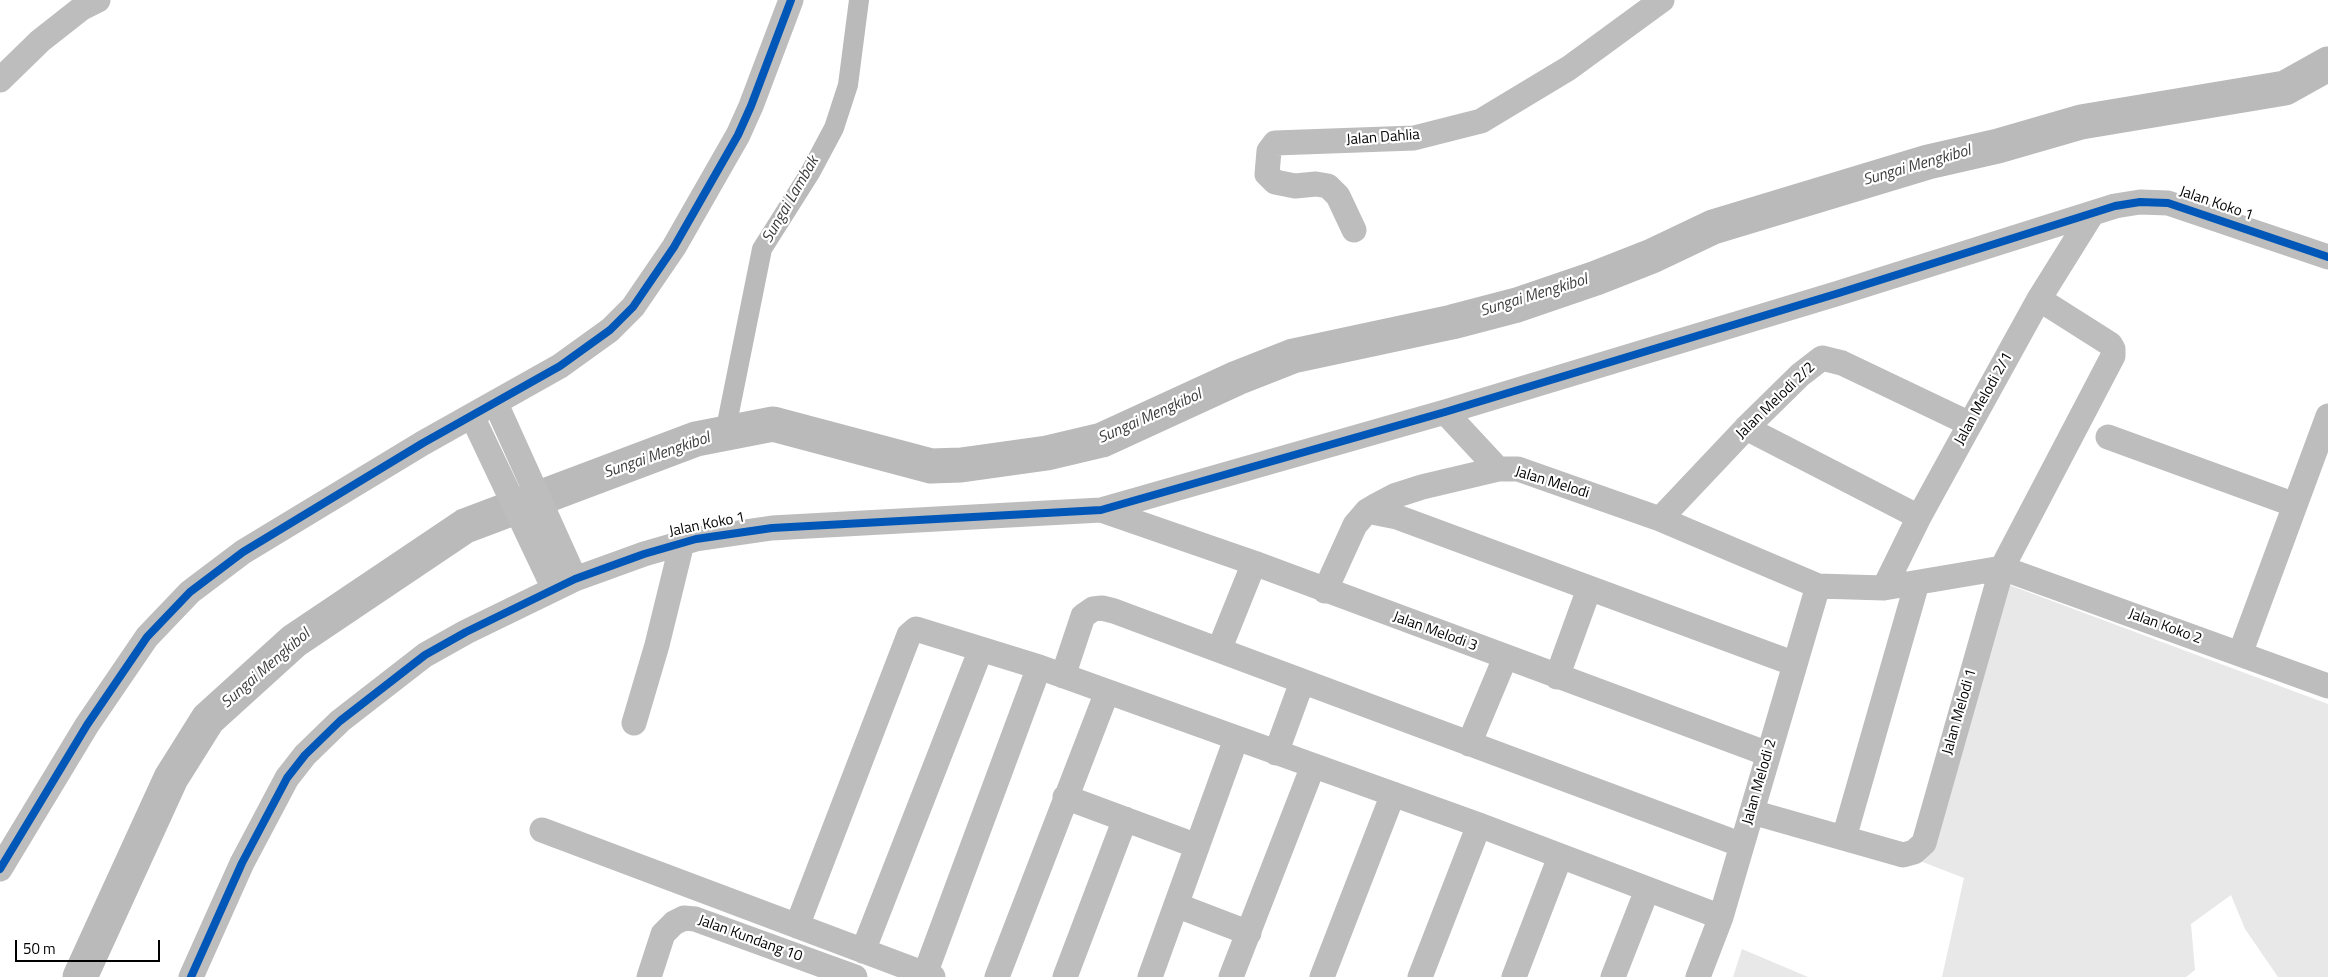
<!DOCTYPE html>
<style>
body{margin:0}
#map{position:relative;width:2328px;height:977px;overflow:hidden;background:#fff;font-family:"Titillium Web",sans-serif}
canvas{display:block}
.scale{position:absolute;left:15px;top:940px;width:145px;height:22px;box-sizing:border-box;border:2px solid #000;border-top:0;padding-left:6px;font-size:15px;line-height:18px;white-space:nowrap;color:#000;-webkit-text-stroke:4px #fff;paint-order:stroke}
</style>
<div id="map">
<canvas width="2328" height="977"></canvas>
<div class="scale">50 m</div>
</div>
<script>
const ctx = document.querySelector('canvas').getContext('2d');
ctx.lineJoin = 'round';
function fillPath(path, color) { ctx.fillStyle = color; ctx.fill(path, 'evenodd'); }
const shape = rows => new Path2D(rows.map(r => 'M' + r).join(''));
function trace(path, color, width, dash) { ctx.strokeStyle = color; ctx.lineWidth = width; ctx.lineCap = dash ? 'butt' : 'round'; ctx.setLineDash(dash || []); ctx.stroke(path); }
function write(font, color, halo, rows, align = 'center') {
  ctx.font = font + ' "Titillium Web",sans-serif'; ctx.lineWidth = 4.5; ctx.setLineDash([]); ctx.textBaseline = 'middle'; ctx.strokeStyle = halo; ctx.fillStyle = color; for (const [text, x, y, turn = 0] of rows) {
    ctx.save(); ctx.translate(x, y); ctx.rotate((+turn || 0) * Math.PI / 180); ctx.textAlign = isNaN(turn) ? turn : align; if (halo) ctx.strokeText(text, 0, 0); ctx.fillText(text, 0, 0); ctx.restore();
  }
}
const green = shape([
 [2004,583,2328,704,2328,977,2278,977,2245,929,2231,895,2191,924,2195,970,2186,977,1942,977,1964,878,1920,861],
 [1742,949,1808,977,1733,977]
]);
const canal = shape([
 [725,433,762,249,810,173,834,128,848,85,859,0]
]);
const river = shape([
 [80,977,171,778,208,719,294,641,465,526,696,439,773,424,931,466,961,465,1047,453,1102,440,1237,378,1293,356,1452,322,1517,305,1596,278,1652,256,1713,227,1928,162,1998,146,2081,122,2285,88,2328,64]
]);
const minor = shape([
 [0,80,40,41,82,8,98,0],
 [1354,230,1338,196,1328,186,1316,184,1295,186,1275,182,1267,174,1269,151,1275,143,1414,138,1481,121,1569,68,1662,0],
 [496,404,575,579],
 [1445,412,1498,469],
 [472,416,554,589],
 [1746,428,1919,517],
 [2108,437,2295,505],
 [1101,510,1254,563,1768,754],
 [1367,511,1397,517,1795,664],
 [1660,519,1746,428,1800,375,1822,358,1842,363,1970,424],
 [1884,588,1919,517,1970,424,2039,299,2092,214],
 [1325,591,1355,525,1367,511,1377,505,1394,496,1422,487,1498,469,1518,469,1660,519,1818,586,1884,588,2002,568,2328,686],
 [1219,650,1254,563],
 [2240,654,2328,416],
 [1063,676,1083,616,1093,609,1102,608,1114,611,1742,845],
 [1557,677,1589,589],
 [634,723,657,645,682,543],
 [1469,744,1505,658],
 [1276,753,1302,682],
 [1065,797,1197,846],
 [1752,812,1903,855,1914,852,1924,843,2002,568,2113,356,2113,349,2110,344,2039,299],
 [542,830,933,977],
 [1844,838,1917,583],
 [0,869,87,725,147,637,190,592,243,552,423,443,560,366,610,330,633,307,674,247,738,135,751,106,791,0],
 [1176,905,1249,933],
 [797,926,909,635,916,629,1039,667,1479,825,1721,917],
 [863,951,981,649],
 [925,974,1039,667],
 [191,977,242,863,287,778,305,755,340,721,425,655,466,632,575,579,644,554,696,539,772,528,1101,510,1445,412,1839,293,2115,206,2140,202,2168,203,2328,257],
 [649,977,663,934,674,923,684,918,695,919,855,977],
 [997,977,1107,692],
 [1065,977,1125,819],
 [1150,977,1236,739],
 [1231,977,1313,766],
 [1322,977,1393,794],
 [1420,977,1479,825],
 [1514,977,1560,857],
 [1613,977,1647,890],
 [1698,977,1721,917,1818,586]
]);
const cycleway = shape([
 [0,869,87,725,147,637,190,592,243,552,423,443,560,366,610,330,633,307,674,247,738,135,751,106,791,0],
 [191,977,242,863,287,778,305,755,340,721,425,655,466,632,575,579,644,554,696,539,772,528,1101,510,1445,412,1839,293,2115,206,2140,202,2168,203,2328,257]
]);
const streetNames = [
 ["Jalan Dahlia",1383,138,-4],
 ["Jalan Koko 1",2216,204,19],
 ["Jalan Melodi 2/1",1984,399,-61],
 ["Jalan Melodi 2/2",1776,401,-44],
 ["Jalan Melodi",1552,483,17],
 ["Jalan Koko 1",707,525,-11],
 ["Jalan Koko 2",2165,627,20],
 ["Jalan Melodi 3",1435,632,20],
 ["Jalan Melodi 1",1960,712,-74],
 ["Jalan Melodi 2",1760,782,-74],
 ["Jalan Kundang 10",750,939,20]
];
const waterNames = [
 ["Sungai Mengkibol",1917,166,-16],
 ["Sungai Lambak",791,200,-60],
 ["Sungai Mengkibol",1534,296,-17],
 ["Sungai Mengkibol",1150,417,-24],
 ["Sungai Mengkibol",657,456,-19],
 ["Sungai Mengkibol",266,669,-41]
];
fillPath(green, '#e8e8e8');
trace(canal, '#bababa', 20);
trace(river, '#bababa', 35);
trace(minor, '#bdbdbd', 25);
trace(cycleway, '#0057b8', 8);
write('15px', '#000', '#fff', streetNames);
write('italic 16px', '#3d3d3d', '#fff', waterNames);
</script>
